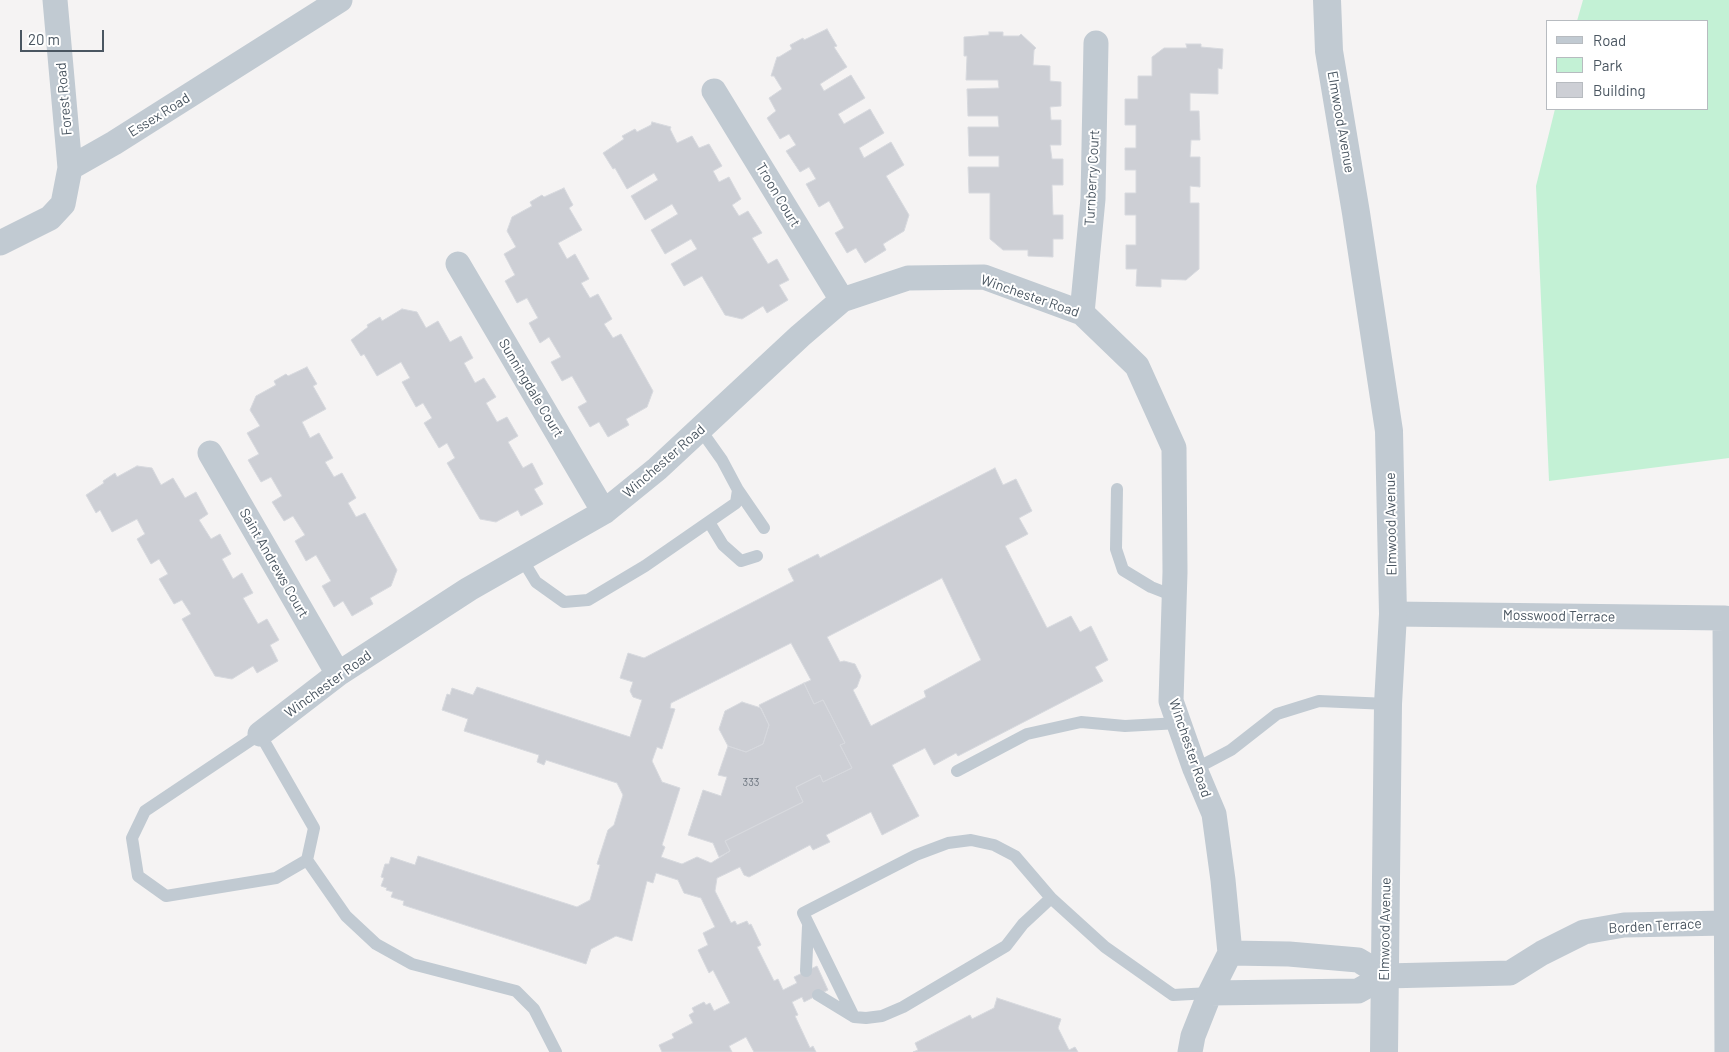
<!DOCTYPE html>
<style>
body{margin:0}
#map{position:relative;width:1729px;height:1052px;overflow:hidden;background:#f5f3f3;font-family:Barlow,sans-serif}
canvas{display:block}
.legend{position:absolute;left:1546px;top:20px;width:162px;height:90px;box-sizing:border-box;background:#fff;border:1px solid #b7bbc0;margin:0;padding:6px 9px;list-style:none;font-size:15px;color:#4a5661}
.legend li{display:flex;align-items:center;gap:10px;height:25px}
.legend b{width:25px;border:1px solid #b7bbc0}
.scale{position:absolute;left:20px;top:30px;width:84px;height:22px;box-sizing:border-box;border:2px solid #4a5661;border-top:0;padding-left:6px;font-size:15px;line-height:18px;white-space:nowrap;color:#4a5661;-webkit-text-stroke:4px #fff;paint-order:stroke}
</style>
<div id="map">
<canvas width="1729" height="1052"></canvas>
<ul class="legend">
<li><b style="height:6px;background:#c1cad2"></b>Road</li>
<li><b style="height:14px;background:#c3f1d5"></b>Park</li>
<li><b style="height:14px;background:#cdcfd5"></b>Building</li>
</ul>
<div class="scale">20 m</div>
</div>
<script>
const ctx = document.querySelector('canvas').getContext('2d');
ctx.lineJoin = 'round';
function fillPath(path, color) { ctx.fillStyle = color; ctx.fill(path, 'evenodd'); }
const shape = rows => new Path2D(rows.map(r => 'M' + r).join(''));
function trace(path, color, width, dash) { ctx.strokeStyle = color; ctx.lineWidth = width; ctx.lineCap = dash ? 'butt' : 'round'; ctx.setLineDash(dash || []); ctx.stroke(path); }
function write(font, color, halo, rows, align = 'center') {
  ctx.font = font + ' Barlow,sans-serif'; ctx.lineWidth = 4; ctx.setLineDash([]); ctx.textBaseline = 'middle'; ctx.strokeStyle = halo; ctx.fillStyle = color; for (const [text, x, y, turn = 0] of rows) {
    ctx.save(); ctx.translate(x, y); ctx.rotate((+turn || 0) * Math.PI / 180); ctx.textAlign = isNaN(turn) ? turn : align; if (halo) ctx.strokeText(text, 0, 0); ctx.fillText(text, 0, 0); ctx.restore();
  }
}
const green = shape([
 [1583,0,1729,0,1729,458,1549,481,1536,186,1555,109,1708,109,1708,21,1577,21]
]);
const building = shape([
 [827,29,837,46,834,47,847,67,820,84,824,91,851,75,865,98,838,114,844,124,870,109,884,133,859,148,864,158,891,142,904,165,886,176,909,215,904,231,883,244,886,250,865,263,856,248,847,253,835,233,844,228,829,201,819,207,806,184,816,179,809,167,800,172,786,151,796,145,789,134,780,139,767,118,776,111,769,98,782,89,774,76,771,76,777,57,779,57,792,49,790,45,803,38,804,40,827,29],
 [989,32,1003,32,1003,36,1019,36,1021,34,1036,48,1034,50,1033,65,1050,66,1050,81,1061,82,1061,106,1050,107,1051,120,1061,120,1061,145,1050,145,1052,159,1063,159,1063,185,1052,185,1053,215,1063,215,1063,239,1053,239,1053,257,1028,256,1028,250,1003,250,990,239,990,193,969,193,968,167,999,167,999,156,969,156,968,127,999,127,998,116,968,116,967,89,999,88,998,80,966,80,967,56,964,56,964,37,989,35,989,32],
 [1186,44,1201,44,1201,47,1223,49,1222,69,1218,68,1218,94,1190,93,1190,111,1199,111,1200,140,1191,140,1190,157,1200,157,1200,187,1190,186,1190,203,1199,203,1199,269,1186,280,1161,279,1161,287,1136,286,1137,269,1126,269,1126,245,1136,245,1136,215,1125,215,1125,193,1136,193,1136,170,1125,170,1125,148,1136,148,1136,125,1125,125,1125,99,1138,99,1138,76,1152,76,1152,57,1164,48,1187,48,1186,44],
 [652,122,671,127,670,129,677,143,692,136,699,148,709,144,722,166,713,171,719,182,729,177,741,199,732,205,739,216,748,211,762,233,752,238,768,264,777,259,789,280,779,285,788,300,767,313,763,306,742,319,725,315,702,276,684,286,671,264,697,249,691,239,665,254,651,230,678,214,672,204,645,220,631,196,658,180,654,173,627,189,615,168,613,169,603,153,624,139,622,136,635,129,637,132,651,125,652,122],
 [564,188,573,205,569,208,582,230,558,243,567,259,575,254,589,279,581,283,590,298,598,294,612,319,604,324,613,338,621,334,653,391,647,407,626,419,629,425,608,437,599,422,590,427,578,407,587,402,572,376,562,381,551,362,561,357,549,337,540,343,529,323,538,318,527,298,517,303,505,281,515,275,504,254,516,247,507,231,512,217,532,206,530,202,542,195,544,197,564,188],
 [402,309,417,312,426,328,438,321,450,342,461,336,473,358,464,363,475,383,484,378,496,397,486,403,497,422,507,417,518,436,508,442,523,468,532,463,543,484,534,489,543,504,521,516,518,510,496,522,480,519,447,463,455,458,447,443,439,448,424,423,432,418,423,403,416,407,402,382,410,378,401,362,377,376,364,354,361,356,351,340,368,327,367,325,380,317,382,321,402,309],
 [307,367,317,384,313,386,326,409,302,422,310,438,319,433,333,458,325,462,334,477,342,473,356,498,348,503,356,517,365,513,397,570,391,586,370,598,373,604,352,616,343,601,334,607,322,586,331,581,316,555,306,561,295,541,305,535,293,516,284,521,272,502,282,496,271,477,261,482,248,460,259,454,247,433,260,426,250,410,256,396,276,385,274,381,286,374,288,376,307,367],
 [137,466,152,468,161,485,173,478,185,498,196,492,208,514,199,520,211,539,220,534,231,554,222,559,233,579,242,573,253,593,243,598,258,624,267,619,279,640,270,645,278,661,257,673,253,666,232,679,215,676,182,619,191,614,182,600,174,604,159,579,168,574,159,559,151,564,137,539,145,534,137,519,112,532,100,510,96,513,86,495,104,483,103,481,115,473,117,477,137,466],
 [995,468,1003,485,1016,479,1032,511,1019,518,1028,534,1005,546,1047,628,1071,616,1080,632,1091,626,1108,660,1095,667,1103,681,958,756,956,753,934,765,925,748,892,765,919,816,882,835,871,812,826,835,830,842,813,850,810,845,749,877,744,875,740,867,717,878,715,891,731,923,735,921,737,925,747,921,749,925,751,924,761,945,757,947,774,981,778,979,783,990,797,983,794,977,817,966,828,990,804,1002,802,997,792,1002,798,1015,795,1016,810,1048,813,1046,816,1052,754,1052,746,1037,729,1046,732,1052,662,1052,659,1045,674,1038,672,1034,693,1023,689,1015,694,1012,692,1008,704,1002,706,1005,710,1003,714,1011,730,1003,713,970,709,973,698,950,708,945,703,933,715,927,701,898,684,893,678,880,656,873,653,883,647,881,632,941,616,936,591,949,586,964,403,905,404,901,391,897,393,892,386,890,387,888,381,886,384,878,381,877,385,864,389,864,391,857,415,865,418,856,577,907,590,900,600,865,597,864,608,830,614,825,623,795,617,783,546,760,544,765,537,762,539,755,464,731,468,719,442,710,447,694,450,695,452,688,473,695,477,687,630,737,642,700,633,697,630,691,633,682,620,678,628,653,644,658,794,581,788,569,818,554,820,558,995,468],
 [942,578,981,660,924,691,926,697,871,726,853,690,857,687,861,676,855,664,844,661,840,662,827,637,942,578],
 [791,643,811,680,804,683,814,704,823,700,845,743,840,745,852,768,823,782,820,775,796,787,803,802,725,841,730,851,711,863,697,857,682,864,661,857,665,847,662,845,680,788,662,782,652,761,657,747,662,749,675,709,670,708,671,703,791,643],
 [804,683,814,704,823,700,845,743,840,745,852,768,823,782,820,775,796,787,803,802,725,841,730,851,719,857,713,843,688,835,703,790,721,796,727,777,718,775,728,746,746,752,763,744,769,725,759,705,804,683],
 [742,702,761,708,769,725,763,744,746,752,728,746,719,729,725,711,742,702],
 [997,998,1061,1019,1058,1028,1069,1050,1075,1047,1078,1052,913,1052,918,1050,915,1043,970,1015,972,1019,994,1008,997,998]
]);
const service = shape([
 [1117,489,1116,549,1123,570,1151,587,1174,596],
 [738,490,764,528],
 [709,522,723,545,741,561,757,556],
 [522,559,536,582,564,602,588,600,645,566,736,503,738,490,722,460,700,429],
 [260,734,314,828,307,860,276,878,166,896,138,876,132,838,145,811,260,734],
 [1195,769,1231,750,1277,714,1319,701,1388,704],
 [957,771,1027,734,1081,722,1125,726,1179,723],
 [307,860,346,916,376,944,412,964,516,991,534,1009,556,1052],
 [1051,898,1023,924,1006,946,903,1007,882,1016,866,1018,854,1017,803,913,916,855,948,843,971,840,994,845,1015,856,1051,898,1105,947,1173,995,1210,993],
 [806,971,808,926],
 [818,995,854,1017]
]);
const minor = shape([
 [55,0,70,168],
 [714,91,842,300],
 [0,243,50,218,63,204,70,168,114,143,340,0],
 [458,264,604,512],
 [1082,313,1093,199,1096,43],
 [210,453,338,674],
 [1393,614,1725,618,1727,1052],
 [260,734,338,674,469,589,604,512,657,469,800,336,842,300,908,278,984,277,1082,313,1137,366,1174,448,1175,572,1171,701,1195,769,1214,814,1223,880,1230,953],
 [1385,976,1510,973,1542,953,1584,932,1624,925,1726,923],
 [1210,993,1358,991,1385,976,1358,960,1289,954,1230,953],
 [1190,1052,1193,1036,1210,993,1230,953]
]);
const tertiary = shape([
 [1327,0,1329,51,1356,213,1389,431,1393,614,1388,704,1384,1052]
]);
const numberNames = [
 ["333",751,782]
];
const streetNames = [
 ["Forest Road",64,99,-95],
 ["Essex Road",159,115,-32],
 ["Elmwood Avenue",1341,122,80],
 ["Turnberry Court",1092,178,-87],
 ["Troon Court",778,195,59],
 ["Winchester Road",1030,296,19],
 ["Sunningdale Court",531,388,59],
 ["Winchester Road",664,461,-41],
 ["Elmwood Avenue",1391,524,-91],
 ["Saint Andrews Court",274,563,60],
 ["Mosswood Terrace",1559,616,1],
 ["Winchester Road",328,684,-36],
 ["Winchester Road",1190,748,71],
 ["Borden Terrace",1655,926,-3],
 ["Elmwood Avenue",1385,929,-89]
];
fillPath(green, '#c3f1d5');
fillPath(building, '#cdcfd5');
trace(building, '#d7d9de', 1);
trace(service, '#c1cad2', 12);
trace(minor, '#c1cad2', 25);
trace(tertiary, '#c1cad2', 28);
write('11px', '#6b747e', null, numberNames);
write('14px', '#4a5661', '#fff', streetNames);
</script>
